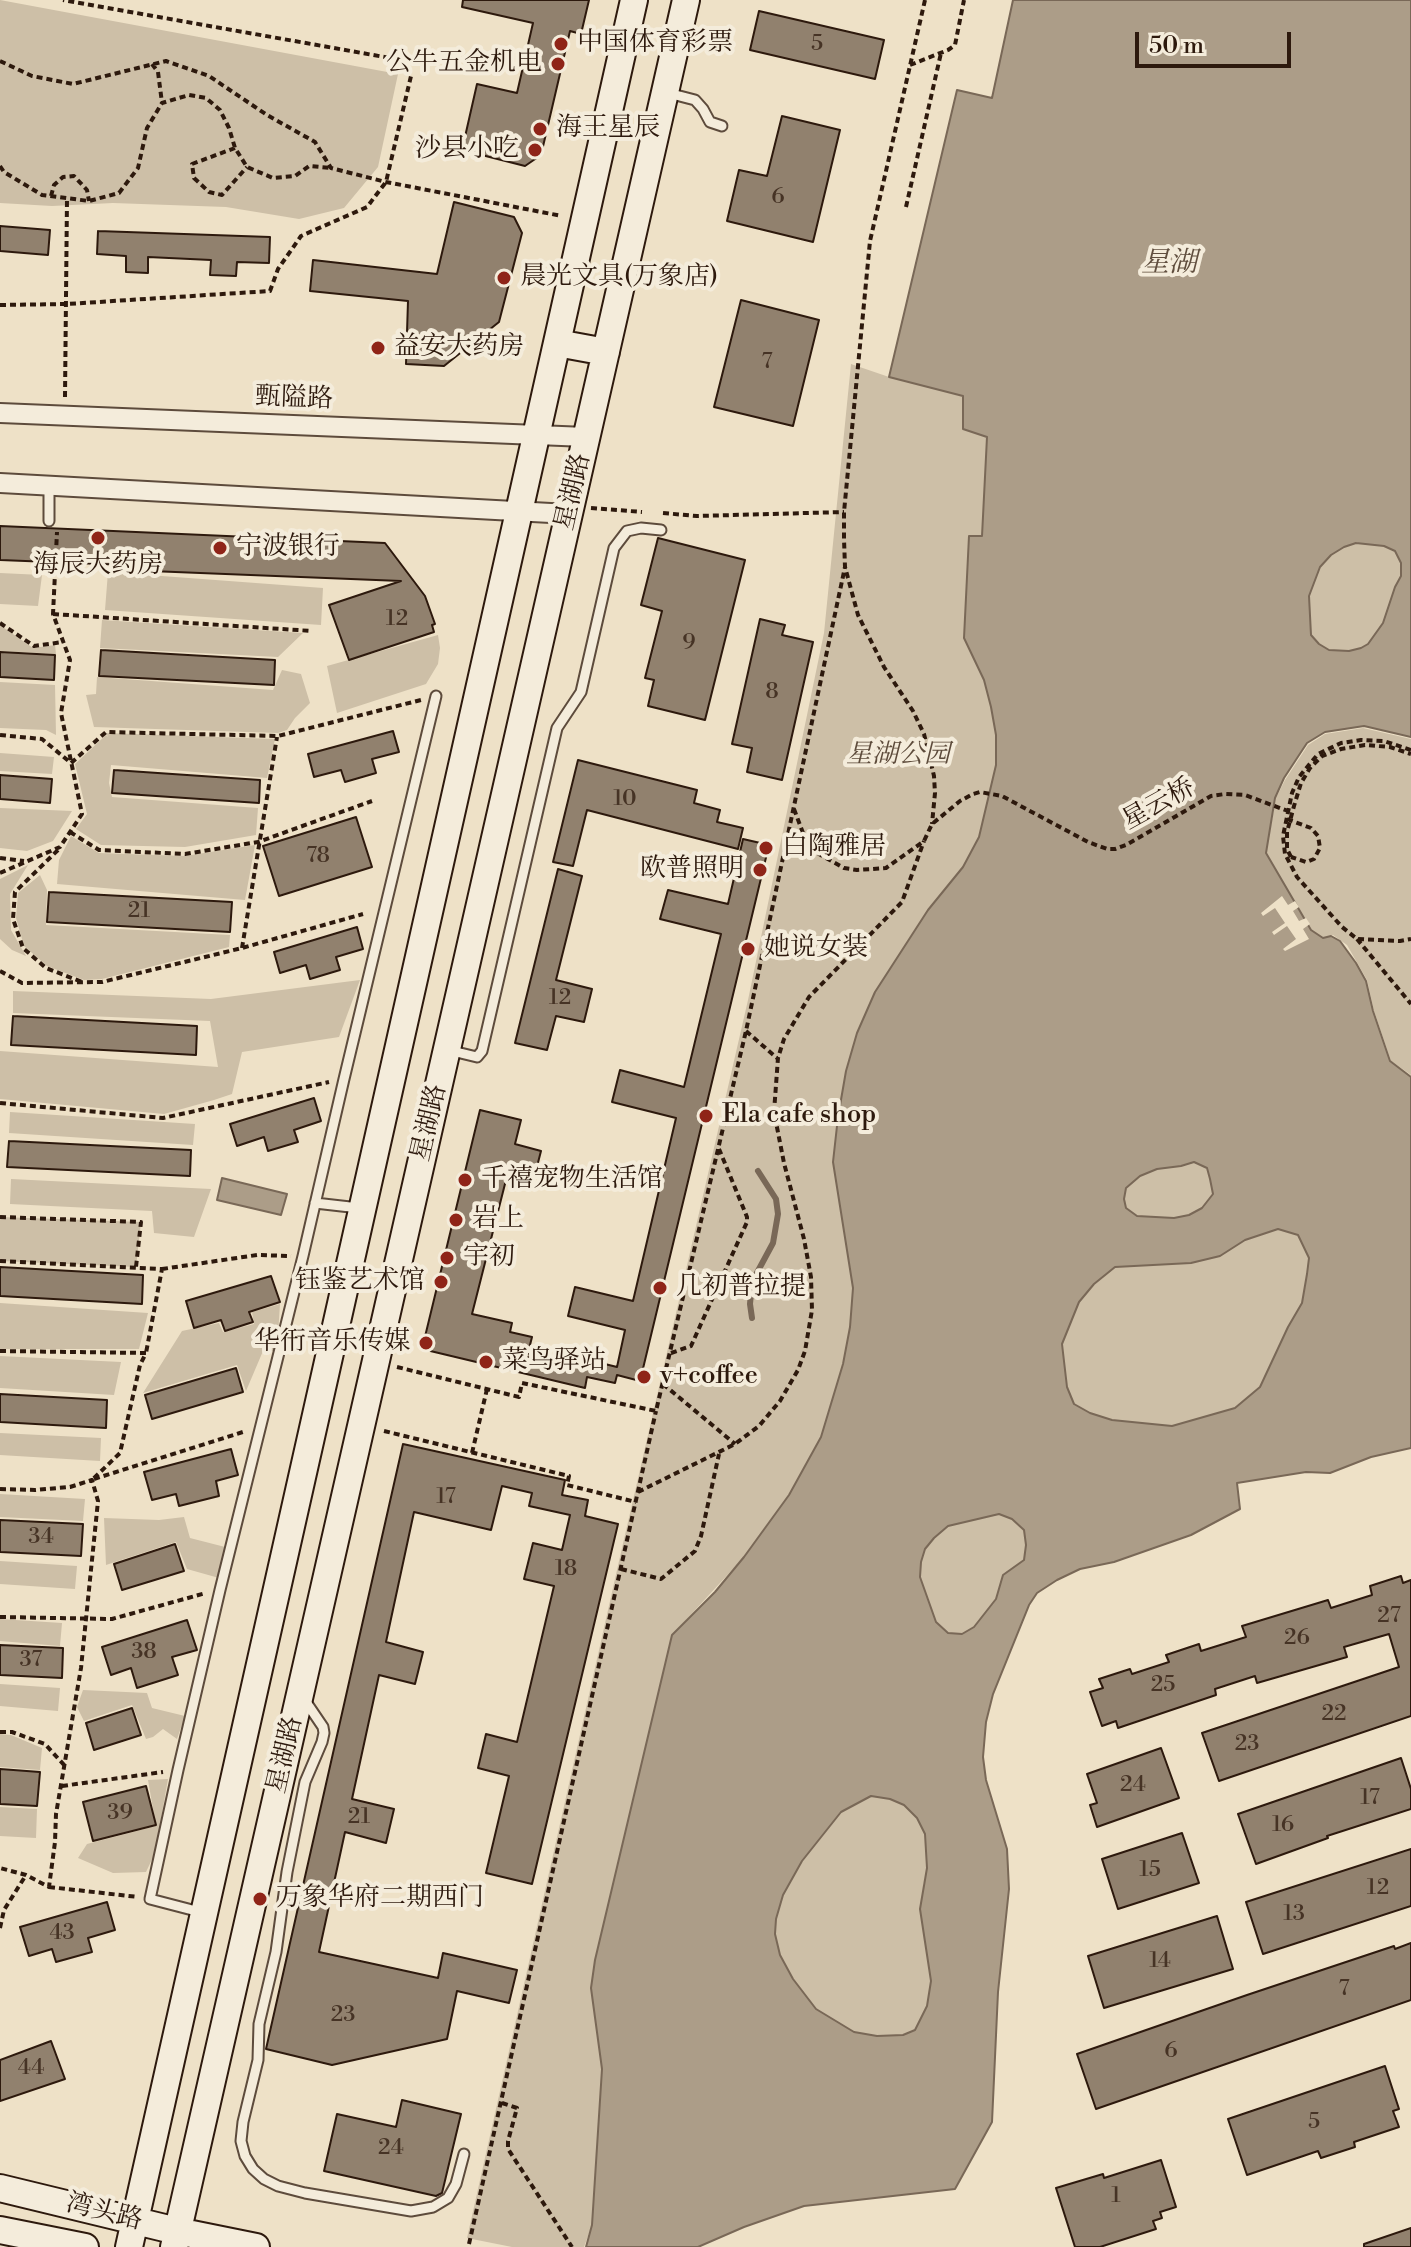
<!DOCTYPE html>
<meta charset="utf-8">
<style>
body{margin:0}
#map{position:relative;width:1411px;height:2247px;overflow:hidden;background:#eee1c7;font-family:"Libre Bodoni",serif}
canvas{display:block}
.scale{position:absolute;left:1135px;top:32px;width:156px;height:36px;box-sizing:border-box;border:4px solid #2d190d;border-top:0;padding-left:10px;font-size:24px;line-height:28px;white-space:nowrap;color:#2d190d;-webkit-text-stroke:6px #f4ecdb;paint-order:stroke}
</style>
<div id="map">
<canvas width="1411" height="2247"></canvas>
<div class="scale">50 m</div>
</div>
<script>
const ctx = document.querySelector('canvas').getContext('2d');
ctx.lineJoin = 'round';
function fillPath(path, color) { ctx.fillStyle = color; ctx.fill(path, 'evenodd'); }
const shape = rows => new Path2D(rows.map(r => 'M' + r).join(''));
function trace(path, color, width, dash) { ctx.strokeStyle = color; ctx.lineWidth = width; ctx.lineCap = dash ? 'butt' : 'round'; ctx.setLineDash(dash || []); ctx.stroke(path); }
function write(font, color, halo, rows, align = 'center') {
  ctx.font = font + ' "Libre Bodoni","Noto Serif SC",serif'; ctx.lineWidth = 8; ctx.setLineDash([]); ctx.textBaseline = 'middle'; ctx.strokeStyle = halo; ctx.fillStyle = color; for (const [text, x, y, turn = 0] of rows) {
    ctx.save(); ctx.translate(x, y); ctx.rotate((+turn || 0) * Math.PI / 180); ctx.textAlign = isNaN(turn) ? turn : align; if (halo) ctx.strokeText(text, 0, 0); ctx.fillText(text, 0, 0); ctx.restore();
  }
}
const green = shape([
 [0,0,398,74,378,167,344,208,299,219,226,207,113,203,52,206,0,203],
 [851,364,889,377,964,396,963,429,987,436,982,537,969,537,964,638,984,680,991,707,996,735,996,765,979,837,963,867,928,910,875,992,857,1033,846,1071,833,1162,853,1288,850,1327,843,1364,821,1437,789,1495,744,1557,672,1635,595,1960,591,1988,602,2069,592,2225,584,2247,512,2247,467,2238,619,1561,748,1000,824,633],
 [1356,543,1384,546,1395,551,1401,563,1401,576,1395,587,1383,623,1368,644,1361,648,1349,651,1329,650,1319,644,1311,635,1309,596,1320,567,1331,555,1344,547],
 [108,572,323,588,321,625,105,610],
 [0,573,42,575,38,606,0,604],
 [102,620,303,633,278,657,100,648],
 [0,625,33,648,55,645,56,654,0,651],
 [438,635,440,648,438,664,426,684,337,713,327,666],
 [282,670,301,674,310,703,295,718,287,730,278,733,94,727,86,695,96,694,97,677,273,690],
 [0,682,55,685,56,735,46,730,0,728],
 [1363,728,1411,739,1411,1075,1391,1061,1374,1011,1367,980,1347,945,1333,935,1324,938,1311,930,1266,853,1276,798,1285,780,1308,745,1325,734],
 [106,733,275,739,267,778,111,765,109,783,112,797,258,808,256,835,185,847,101,845,76,829,87,814,75,764,106,735,108,737],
 [0,753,54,757,52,774,0,771],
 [0,808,72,811,53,841,27,851,0,848],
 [71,836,99,853,185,856,255,845,245,900,57,884,59,860],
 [28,865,10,894,11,930,26,956,12,950,0,939,0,879],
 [40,875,47,890,46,925,230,935,229,947,102,979,84,980,47,966,24,946,16,918,18,893],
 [360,980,339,1037,242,1052,232,1094,214,1100,164,1114,0,1099,0,1051,218,1067,210,1021,13,1013,13,991,211,999],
 [10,1112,195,1124,193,1145,9,1133],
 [1193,1162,1207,1168,1210,1179,1213,1194,1202,1208,1189,1215,1174,1218,1137,1216,1126,1208,1123,1199,1126,1188,1140,1176,1157,1169,1181,1166],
 [11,1179,211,1189,194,1237,154,1233,152,1211,10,1204],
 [0,1217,141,1222,136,1267,0,1261],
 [1278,1229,1298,1235,1309,1259,1302,1303,1288,1327,1260,1387,1235,1408,1172,1427,1112,1420,1090,1413,1074,1404,1067,1387,1062,1344,1079,1302,1095,1284,1115,1267,1220,1256,1245,1240],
 [0,1303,148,1313,139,1349,0,1349],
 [280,1304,277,1351,263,1351,246,1391,237,1365,143,1393,182,1331,219,1323,223,1332,254,1324,252,1312],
 [0,1356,121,1362,114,1395,0,1388],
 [0,1433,101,1438,100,1461,0,1455],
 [0,1494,85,1499,83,1521,0,1517],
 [999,1514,1012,1519,1024,1530,1026,1545,1024,1560,1003,1575,996,1599,974,1627,962,1634,948,1633,936,1622,920,1577,921,1562,925,1550,934,1538,948,1526],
 [184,1517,190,1538,229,1548,219,1578,187,1569,176,1542,106,1565,104,1518,159,1520],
 [0,1561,77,1566,75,1589,0,1584],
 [0,1619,62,1623,60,1646,0,1641],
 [0,1684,60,1688,58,1711,0,1706],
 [83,1690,147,1693,152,1708,185,1716,177,1739,163,1729,153,1737,146,1739,132,1705,84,1721,77,1707],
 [0,1734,11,1735,42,1748,40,1770,0,1767],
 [168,1779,155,1853,146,1872,113,1873,78,1858,87,1844,156,1826,148,1780],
 [871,1796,890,1799,904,1805,917,1818,925,1834,927,1868,923,1887,926,1941,931,1981,927,2006,915,2030,903,2035,877,2036,854,2032,816,2009,793,1979,780,1955,775,1934,776,1919,783,1895,802,1861,841,1812],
 [0,1807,37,1809,36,1838,0,1836]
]);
const water = shape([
 [1013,0,1411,0,1411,737,1364,726,1325,732,1307,743,1284,778,1275,798,1266,853,1311,930,1323,938,1331,936,1340,941,1356,963,1366,981,1373,1011,1390,1061,1411,1077,1411,1448,1371,1457,1330,1473,1306,1472,1237,1483,1240,1509,1191,1535,1114,1562,1080,1569,1057,1580,1037,1593,1029,1605,993,1694,986,1722,983,1757,986,1780,1007,1849,1009,1889,998,1992,992,2122,955,2189,804,2206,744,2227,698,2247,586,2247,592,2225,602,2069,591,1988,595,1960,672,1635,715,1592,744,1557,789,1495,821,1437,843,1364,850,1327,853,1288,833,1162,838,1117,846,1071,857,1033,875,992,928,910,963,867,979,837,996,765,996,735,991,707,984,680,964,638,969,536,982,536,987,437,963,429,963,396,889,377,957,90,992,98,1013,0],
 [1356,543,1384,546,1395,551,1401,563,1401,576,1395,587,1383,623,1368,644,1361,648,1349,651,1329,650,1319,644,1311,635,1309,596,1320,567,1331,555,1344,547,1356,543],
 [1194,1162,1207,1168,1210,1179,1213,1194,1202,1208,1189,1215,1174,1218,1137,1216,1126,1208,1124,1199,1126,1188,1140,1176,1157,1169,1181,1166,1194,1162],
 [1278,1229,1298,1235,1309,1258,1307,1274,1302,1303,1288,1327,1260,1387,1235,1408,1172,1426,1112,1420,1090,1413,1074,1404,1067,1387,1062,1344,1079,1302,1094,1284,1115,1267,1191,1263,1220,1256,1245,1240,1278,1229],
 [999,1514,1012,1519,1024,1530,1026,1545,1024,1560,1003,1575,996,1599,974,1627,962,1634,948,1633,936,1622,920,1577,921,1562,925,1549,934,1538,948,1526,999,1514],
 [871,1796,890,1799,904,1805,917,1818,925,1834,927,1868,920,1909,931,1981,927,2006,915,2030,903,2035,877,2036,854,2032,816,2009,793,1979,780,1955,775,1934,776,1919,783,1895,802,1861,841,1812,871,1796],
 [222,1178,287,1194,281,1215,217,1200,222,1178]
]);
const pier = shape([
 [1282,896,1288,905,1295,901,1299,907,1293,911,1299,921,1306,918,1310,924,1303,929,1309,939,1285,951,1283,949,1296,939,1287,926,1274,935,1272,932,1285,923,1275,908,1263,916,1261,913]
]);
const stream = shape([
 [752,1318,750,1304,752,1282,773,1243,778,1214,776,1199,758,1171]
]);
const building = shape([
 [463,0,589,0,581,34,570,31,541,155,525,166,462,150,477,84,517,93,533,23,462,7,463,0],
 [759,11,884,40,875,79,750,50,759,11],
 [782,116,840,130,813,242,727,221,739,170,767,176,782,116],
 [454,202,514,217,522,233,499,322,444,366,406,364,408,301,310,291,313,260,437,274,454,202],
 [0,226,50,230,48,255,0,251,0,226],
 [98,231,270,237,269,263,237,262,236,276,210,275,211,260,148,257,148,273,126,272,126,256,97,254,98,231],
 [741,300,819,320,793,426,714,407,741,300],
 [0,526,385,543,425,596,435,624,432,625,434,632,349,660,329,605,401,581,125,570,126,565,0,560,0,526],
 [658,538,745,560,705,720,648,706,654,680,645,678,662,611,641,605,658,538],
 [760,619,785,625,782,635,813,642,782,780,747,772,752,748,732,744,760,619],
 [101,650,275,660,274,685,99,676,101,650],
 [0,652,55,655,54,680,0,677,0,652],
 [393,731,399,752,372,759,376,773,345,782,341,770,314,777,308,754,393,731],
 [578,760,697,790,694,803,720,810,717,822,743,828,738,849,587,810,573,866,553,862,578,760],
 [114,770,260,780,259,803,112,793,114,770],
 [0,775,52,779,50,803,0,799,0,775],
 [356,817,372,867,279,896,263,846,356,817],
 [743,839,769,845,640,1381,617,1375,615,1383,587,1377,585,1388,422,1349,480,1110,521,1120,515,1144,541,1151,533,1182,507,1176,472,1314,512,1323,510,1332,532,1337,527,1357,561,1365,564,1354,617,1367,625,1330,568,1316,575,1287,633,1301,676,1118,612,1102,620,1070,684,1087,721,934,660,919,668,890,728,904,743,839],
 [558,869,582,876,556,980,592,989,584,1022,556,1016,547,1050,515,1043,558,869],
 [49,892,232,902,230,932,47,922,49,892],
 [357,927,363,949,336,957,340,970,310,979,306,965,280,973,274,952,357,927],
 [13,1016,197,1026,196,1055,11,1045,13,1016],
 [314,1098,321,1121,294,1130,298,1142,268,1151,264,1137,237,1146,230,1124,314,1098],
 [9,1141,191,1150,190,1176,7,1167,9,1141],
 [0,1267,143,1275,142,1304,0,1296,0,1267],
 [271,1276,280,1302,249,1312,253,1322,225,1331,221,1320,194,1328,186,1301,271,1276],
 [236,1368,243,1392,152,1419,145,1395,236,1368],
 [0,1394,107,1400,106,1428,0,1422,0,1394],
 [403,1444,565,1480,562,1495,588,1500,585,1516,618,1524,532,1884,486,1873,509,1776,478,1768,486,1734,517,1742,554,1586,524,1579,533,1543,562,1550,570,1515,529,1506,532,1493,502,1486,491,1530,414,1512,386,1642,423,1652,415,1684,379,1675,352,1799,394,1809,386,1843,345,1832,319,1952,438,1978,443,1953,517,1970,509,2003,457,1991,447,2039,332,2065,266,2049,403,1444],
 [231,1449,238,1475,216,1481,219,1496,179,1506,176,1494,152,1500,144,1472,231,1449],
 [0,1520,83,1524,81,1556,0,1552,0,1520],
 [175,1544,184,1571,122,1590,114,1564,175,1544],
 [1401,1576,1403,1583,1411,1580,1411,1716,1219,1781,1202,1733,1399,1667,1389,1634,1344,1647,1347,1657,1257,1683,1255,1676,1215,1689,1216,1695,1118,1728,1116,1721,1102,1726,1090,1692,1103,1688,1099,1679,1130,1669,1132,1674,1169,1662,1166,1655,1199,1644,1201,1651,1246,1637,1242,1626,1328,1600,1331,1608,1372,1595,1370,1586,1401,1576],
 [187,1620,197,1650,172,1657,178,1675,137,1688,131,1668,111,1675,102,1647,187,1620],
 [0,1645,63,1648,62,1678,0,1675,0,1645],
 [132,1708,141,1735,94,1750,86,1723,132,1708],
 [1161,1748,1179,1798,1097,1827,1090,1805,1097,1803,1087,1774,1161,1748],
 [1401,1758,1411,1789,1411,1809,1327,1836,1328,1838,1256,1864,1238,1814,1401,1758],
 [0,1769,40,1772,37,1806,0,1804,0,1769],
 [146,1786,156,1825,93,1841,83,1802,146,1786],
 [1182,1833,1199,1883,1118,1909,1102,1859,1182,1833],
 [1411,1849,1411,1906,1263,1954,1246,1902,1411,1849],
 [107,1902,115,1930,88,1938,92,1952,56,1962,52,1949,29,1956,20,1927,107,1902],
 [1217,1916,1233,1969,1104,2008,1088,1956,1217,1916],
 [1411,1943,1411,2000,1096,2109,1077,2054,1247,1995,1394,1946,1395,1949,1411,1943],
 [51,2041,65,2079,0,2101,0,2060,51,2041],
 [1385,2066,1399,2109,1393,2111,1399,2127,1354,2142,1355,2147,1321,2158,1318,2151,1247,2175,1228,2119,1385,2066],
 [402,2100,461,2114,442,2193,436,2196,324,2171,337,2114,396,2127,402,2100],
 [1161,2160,1176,2207,1160,2212,1162,2218,1153,2221,1156,2229,1100,2247,1075,2247,1056,2188,1103,2174,1104,2178,1161,2160],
 [1411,2228,1411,2247,1364,2247,1364,2244,1411,2228]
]);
const path = shape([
 [925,0,870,241,844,512,844,539,845,567,858,615,884,667,913,711,924,734,934,776,935,793,932,824],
 [0,61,32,76,73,84,166,61,209,76,267,115,315,142,331,168,386,182,562,216],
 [152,64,158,72,162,103],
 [910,65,948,50,955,45,964,0],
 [235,148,192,164,194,178,209,192,222,195,247,167],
 [0,166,4,172,42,195,89,201,119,193,138,168,147,128,162,103,189,95,206,98,220,110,229,128,235,148,247,167,273,178,295,176,309,166,331,168],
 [51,196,54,185,63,177,74,176,87,190,89,201],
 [906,207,941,53],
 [0,305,67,304,270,291,278,269,301,236,367,207,386,182,411,76,407,61,63,0],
 [65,397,67,198],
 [591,508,642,512],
 [663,513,697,516,844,512],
 [53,614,312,631],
 [0,623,34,646,63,642],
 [0,735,42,739,71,763,106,732,278,736,421,700],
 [1411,750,1384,741,1361,740,1341,743,1318,754,1299,777,1292,793,1283,836,1285,854,1297,877,1342,927,1357,939,1400,941,1411,939],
 [794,809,803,833,819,854,844,868,857,870,886,868,924,841,932,824,960,801,973,794,980,792,1002,796,1088,842,1107,849,1115,849,1126,845,1211,796,1225,794,1245,795,1288,811],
 [1287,819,1311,828,1318,836,1320,848,1314,859,1306,862,1291,857],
 [70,832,99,850,185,854,258,842,372,801],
 [58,850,15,892,13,919,23,948,46,968,82,982],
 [0,858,24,861],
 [0,873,60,847,82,814,61,713,70,660,53,614,57,532],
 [1357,939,1411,1004],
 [242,948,277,737],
 [0,971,22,983,102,982,242,948,363,914],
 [746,1031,777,1058],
 [0,1103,163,1118,329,1082],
 [0,1217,141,1222,136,1267],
 [0,1261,162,1269,146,1353],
 [162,1269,257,1255,291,1256],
 [0,1351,146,1353,140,1365,120,1453,92,1480],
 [671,1353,691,1346,747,1222,747,1217,719,1149],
 [397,1367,519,1397,522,1383,656,1411,746,1031,845,567],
 [663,1384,735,1444],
 [384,1431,569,1476,567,1485,636,1502],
 [472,1453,487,1389],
 [94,1479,246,1431],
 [0,1489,35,1490,70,1487,92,1480,98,1501,81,1668,56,1814,55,1842,49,1887,26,1875,0,1868],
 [638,1492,735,1444,759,1426,780,1401,798,1370,805,1351,812,1310,811,1277,804,1239,784,1163,774,1112,778,1058,784,1039,809,997,902,902,924,841],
 [621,1569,661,1579,695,1551,701,1536,719,1454],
 [0,1617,112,1619,206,1593],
 [0,1732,12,1732,45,1744,65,1766],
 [62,1786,163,1772],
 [49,1887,138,1897],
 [0,1928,4,1910,26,1875],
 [502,2103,517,2108,508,2141,508,2149,572,2247],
 [469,2244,656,1411]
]);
const lane = shape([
 [668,93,695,100,703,109,710,122,722,126],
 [49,485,49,521],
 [448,1050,477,1057,482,1051,557,728,581,692,614,548,627,531,641,528,661,530],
 [315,1203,359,1208],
 [304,1699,323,1727,324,1733,322,1742,305,1782,287,1872,276,1952,259,2024,258,2060,243,2122,241,2141,245,2156,253,2169,264,2179,278,2186,305,2193,411,2211,433,2207,448,2198,456,2184,464,2154],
 [200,1912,150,1899,178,1770,220,1590,303,1256,344,1079,436,696]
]);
const street = shape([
 [0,413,586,437],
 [0,483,569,514]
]);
const secondary = shape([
 [557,343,606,352],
 [0,2188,177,2231,256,2247],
 [0,2230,85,2247],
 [129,2247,634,0],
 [174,2247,686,0]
]);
const pathBridge = shape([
 [1291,857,1287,849,1287,832,1294,806,1301,783,1310,768,1322,756,1341,749,1365,745,1390,747,1411,754]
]);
const markers = [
 [561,44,8,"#8f2418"],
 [558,64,8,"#8f2418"],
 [540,129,8,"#8f2418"],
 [535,150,8,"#8f2418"],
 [504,278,8,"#8f2418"],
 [378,348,8,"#8f2418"],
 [98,538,8,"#8f2418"],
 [220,548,8,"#8f2418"],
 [766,848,8,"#8f2418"],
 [760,870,8,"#8f2418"],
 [748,949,8,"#8f2418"],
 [706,1116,8,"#8f2418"],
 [465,1180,8,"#8f2418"],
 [456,1220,8,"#8f2418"],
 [447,1258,8,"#8f2418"],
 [441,1282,8,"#8f2418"],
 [660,1288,8,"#8f2418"],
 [426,1343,8,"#8f2418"],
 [486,1362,8,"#8f2418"],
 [644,1377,8,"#8f2418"],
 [260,1899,8,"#8f2418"]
];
const numberNames = [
 ["5",817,45],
 ["6",778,198],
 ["7",767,363],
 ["12",397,620],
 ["9",689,644],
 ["8",772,693],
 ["10",625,800],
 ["78",318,857],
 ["21",139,912],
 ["12",560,999],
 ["17",446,1498],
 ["34",41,1538],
 ["18",566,1570],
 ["27",1389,1617],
 ["26",1297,1639],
 ["38",144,1653],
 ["37",31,1661],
 ["25",1163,1686],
 ["22",1334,1715],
 ["23",1247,1745],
 ["24",1133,1786],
 ["17",1370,1799],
 ["39",120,1814],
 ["21",359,1818],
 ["16",1283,1826],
 ["15",1150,1871],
 ["12",1378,1889],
 ["13",1294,1915],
 ["43",62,1934],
 ["14",1160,1962],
 ["7",1344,1990],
 ["23",343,2016],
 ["6",1171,2052],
 ["44",31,2069],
 ["5",1314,2123],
 ["24",391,2149],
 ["1",1116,2197]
];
const poiNames = [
 ["中国体育彩票",577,44],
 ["公牛五金机电",542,64,"right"],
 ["海王星辰",556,129],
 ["沙县小吃",519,150,"right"],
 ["晨光文具(万象店)",520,278],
 ["益安大药房",394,348],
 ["宁波银行",236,548],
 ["海辰大药房",98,566,"center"],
 ["白陶雅居",782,848],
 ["欧普照明",744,870,"right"],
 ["她说女装",764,949],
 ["Ela cafe shop",722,1116],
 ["千禧宠物生活馆",481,1180],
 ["岩上",472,1220],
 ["宇初",463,1258],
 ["钰鉴艺术馆",425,1282,"right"],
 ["几初普拉提",676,1288],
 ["华衎音乐传媒",410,1343,"right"],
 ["菜鸟驿站",502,1362],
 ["v+coffee",660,1377],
 ["万象华府二期西门",276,1899]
];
const streetNames = [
 ["甄隘路",294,399,2],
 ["星湖路",574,492,-77],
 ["星云桥",1159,805,-29],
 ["星湖路",430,1123,-77],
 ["星湖路",286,1755,-77],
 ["湾头路",104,2213,14]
];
const parkNames = [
 ["星湖公园",898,756]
];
const waterNames = [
 ["星湖",1169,264]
];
fillPath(green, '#cdbfa7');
fillPath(water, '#ac9d88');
trace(water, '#796857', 2);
fillPath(pier, '#eee1c7');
trace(stream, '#796857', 6);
fillPath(building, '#91816e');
trace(building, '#2d190d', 2);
trace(lane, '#5d4b3c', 13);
trace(street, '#5d4b3c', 22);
trace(secondary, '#2d190d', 30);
trace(path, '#2d190d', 4, [6, 4]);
trace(lane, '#f4ecdb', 9);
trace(street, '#f4ecdb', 18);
trace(secondary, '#f4ecdb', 26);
trace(pathBridge, '#2d190d', 4, [6, 4]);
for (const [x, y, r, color] of markers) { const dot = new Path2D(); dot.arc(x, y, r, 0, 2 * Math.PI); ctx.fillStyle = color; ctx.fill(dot); trace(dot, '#f4ecdb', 3); }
write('22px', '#463325', null, numberNames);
write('26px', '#2d190d', '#f4ecdb', poiNames, 'left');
write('26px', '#2d190d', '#f4ecdb', streetNames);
write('italic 26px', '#5d4b3b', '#f4ecdb', parkNames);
write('italic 28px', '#604e3e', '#f4ecdb', waterNames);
</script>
